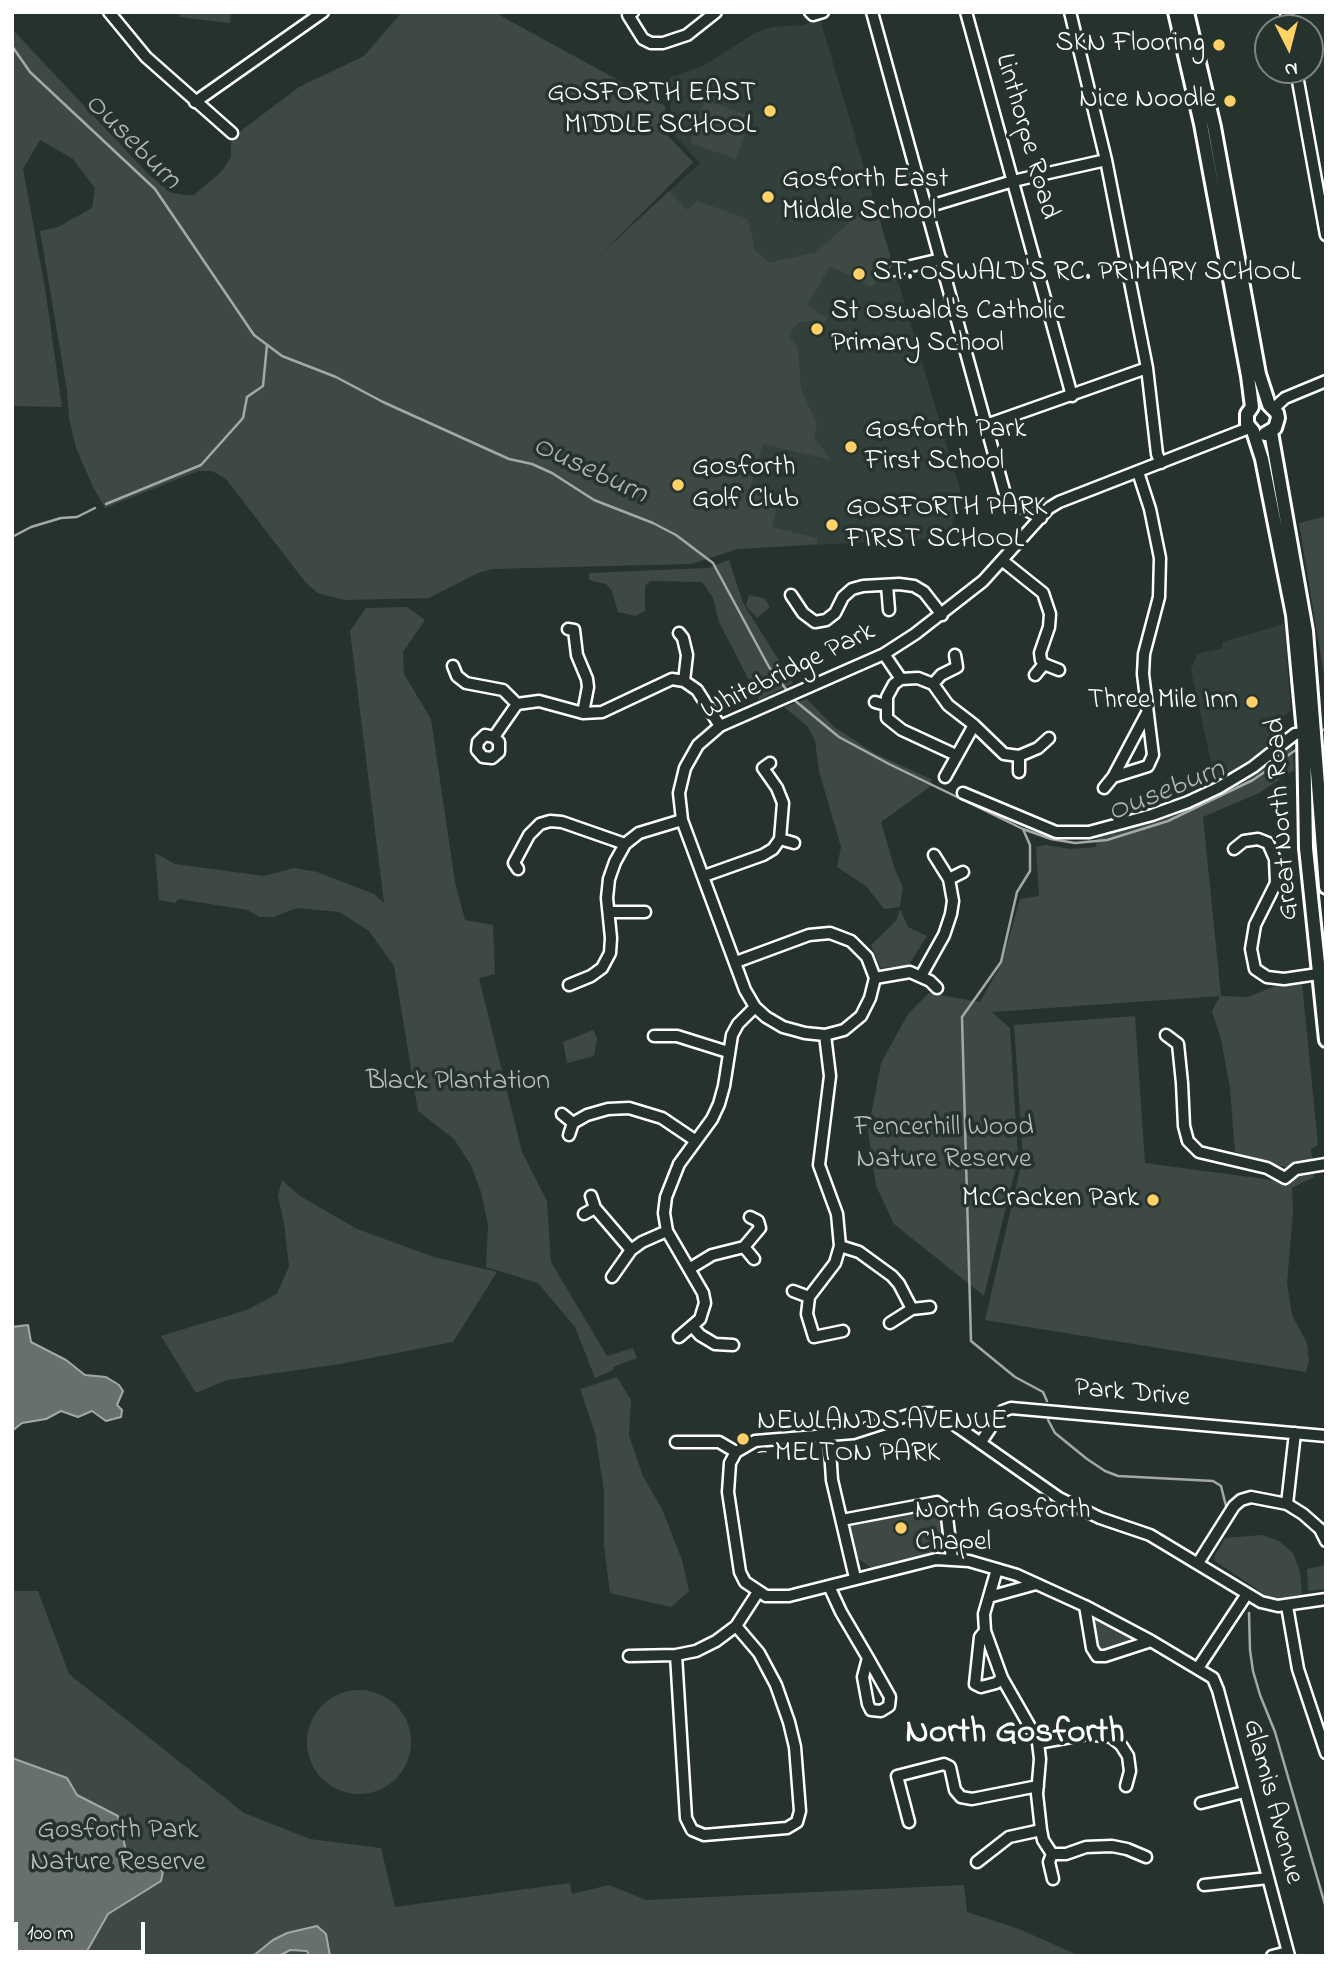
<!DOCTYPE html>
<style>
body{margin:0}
#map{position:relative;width:1338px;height:1968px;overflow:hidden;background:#26332d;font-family:"Indie Flower",sans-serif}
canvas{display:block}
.frame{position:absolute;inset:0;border:14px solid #fff;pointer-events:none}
.north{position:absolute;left:1254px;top:14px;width:70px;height:70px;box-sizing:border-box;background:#26332d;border:2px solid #7d8581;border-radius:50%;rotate:174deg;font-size:19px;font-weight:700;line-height:28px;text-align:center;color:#fff}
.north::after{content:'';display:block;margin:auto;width:24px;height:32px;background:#ffd166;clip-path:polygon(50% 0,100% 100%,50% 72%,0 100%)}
.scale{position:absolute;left:14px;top:1922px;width:131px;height:32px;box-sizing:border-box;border:4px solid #fff;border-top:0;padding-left:9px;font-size:21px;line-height:24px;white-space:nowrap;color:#fff;-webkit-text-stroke:5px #26332d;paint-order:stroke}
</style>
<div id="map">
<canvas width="1338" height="1968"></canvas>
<div class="frame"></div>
<div class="north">N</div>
<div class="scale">100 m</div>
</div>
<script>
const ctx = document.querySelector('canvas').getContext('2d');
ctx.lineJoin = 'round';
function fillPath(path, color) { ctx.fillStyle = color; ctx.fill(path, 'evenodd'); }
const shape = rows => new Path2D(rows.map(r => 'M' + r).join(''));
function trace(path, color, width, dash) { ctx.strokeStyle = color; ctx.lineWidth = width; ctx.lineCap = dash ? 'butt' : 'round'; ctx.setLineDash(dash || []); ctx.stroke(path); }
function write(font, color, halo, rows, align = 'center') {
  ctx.font = font + ' "Indie Flower",sans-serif'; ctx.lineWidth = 7; ctx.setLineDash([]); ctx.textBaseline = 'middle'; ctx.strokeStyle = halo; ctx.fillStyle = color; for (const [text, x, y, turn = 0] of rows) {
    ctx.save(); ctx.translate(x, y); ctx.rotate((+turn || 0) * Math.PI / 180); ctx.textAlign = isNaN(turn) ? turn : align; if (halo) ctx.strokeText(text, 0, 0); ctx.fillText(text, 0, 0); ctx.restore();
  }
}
const built = shape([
 [820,19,962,496,947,538,738,549,574,279,700,163,672,133,669,78,703,66,755,33,772,27,802,25],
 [1284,624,1291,710,1276,723,1275,729,1282,739,1215,781,1191,670,1197,654,1222,648,1222,642]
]);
const green = shape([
 [180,12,231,12,230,23,180,17],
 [402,12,494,12,665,106,667,135,693,162,599,256,669,191,687,210,697,201,748,219,755,250,769,263,816,252,859,214,863,207,875,204,892,262,872,287,830,266,807,305,827,318,824,323,817,320,798,323,792,330,790,337,798,347,801,388,817,425,814,437,831,460,763,444,750,489,779,498,772,527,817,538,817,544,738,549,691,564,492,569,478,573,429,598,345,600,318,593,306,583,226,479,212,471,198,471,105,508,93,487,76,448,69,418,67,390,40,231,58,227,92,208,95,188,73,159,40,140,23,169,45,288,62,407,12,406,12,29,150,176,172,193,185,195,194,195,222,171,231,157,231,143,242,130,299,87,364,56],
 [705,100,751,116,736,159,690,143],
 [1326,516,1326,688,1299,523],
 [729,560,743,603,793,683,759,700,719,622,713,598,702,582,650,581,645,586,645,611,635,616,618,612,612,591,606,584,589,580,589,573,708,568],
 [749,595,764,598,770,607,757,618,746,606],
 [407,607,425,620,403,652,404,674,431,719,455,882,465,920,493,925,495,974,479,978,522,1152,547,1201,551,1262,607,1356,633,1348,637,1358,613,1367,613,1370,595,1378,575,1327,538,1283,486,1267,488,1225,481,1192,471,1165,454,1139,418,1111,394,966,369,931,339,912,297,908,273,917,260,917,247,910,179,899,175,903,159,900,155,853,175,864,264,876,294,868,317,872,374,894,384,903,350,631,366,608],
 [807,699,834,727,874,753,931,779,931,786,881,822,895,870,903,887,900,907,884,909,866,886,837,867,841,847,819,771,815,740,807,726,784,707],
 [1292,743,1294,770,1259,793,1203,817,1221,996,1248,997,1276,986,1302,983,1318,1145,1311,1149,1314,1177,1292,1188,1293,1213,1287,1283,1292,1315,1307,1343,1309,1361,1306,1372,985,1320,1023,1157,1014,1025,1135,1016,1145,1163,1272,1180,1289,1167,1274,1165,1235,1152,1230,1088,1221,1039,1212,1011,1220,996,992,1012,1010,1028,1018,1159,984,1296,894,1224,876,1186,868,1131,881,1063,908,1014,929,993,980,1002,1002,963,1020,899,1039,896,1036,847,1046,845,1070,849,1096,847,1097,835,1129,828,1174,812,1219,793,1258,769],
 [900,909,908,927,927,936,908,966,881,968,871,945,896,921],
 [593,1030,597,1038,594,1056,567,1063,563,1042],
 [282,1180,300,1196,357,1229,434,1257,497,1272,453,1342,340,1364,227,1380,196,1393,161,1336,247,1310,277,1294,289,1266,284,1223,278,1196],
 [617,1377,631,1400,629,1436,643,1476,662,1509,682,1560,689,1591,671,1607,610,1593,604,1545,604,1491,595,1433,580,1389],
 [925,1506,935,1510,940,1517,944,1538,935,1552,871,1568,855,1556,848,1525,857,1519],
 [1262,1535,1279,1541,1293,1553,1300,1572,1302,1594,1273,1600,1215,1561,1214,1557,1225,1538],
 [1326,1565,1326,1589,1308,1591,1307,1569],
 [12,1591,38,1591,69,1674,244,1813,310,1839,381,1848,395,1907,570,1883,572,1894,609,1885,646,1900,964,1885,967,1912,1019,1929,1080,1956,890,1956,879,1954,820,1956,12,1956],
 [1096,1617,1136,1638,1132,1643,1102,1651,1097,1649,1091,1622],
 '307 1742a52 52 0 1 1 104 0a52 52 0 1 1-104 0Z'
]);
const water = shape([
 [28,1325,31,1342,66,1360,85,1375,106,1377,119,1385,123,1391,117,1405,122,1410,121,1417,106,1421,92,1411,78,1417,61,1411,46,1419,22,1423,12,1431,12,1327,28,1325],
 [12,1758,67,1778,77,1795,118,1816,129,1864,142,1870,152,1867,163,1871,161,1881,108,1914,87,1951,88,1956,12,1956,12,1758],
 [317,1926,326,1934,330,1956,309,1956,307,1951,290,1950,279,1956,253,1956,273,1940,287,1933,317,1926]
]);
const stream = shape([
 [12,46,30,72,155,189,254,335,282,356,336,377,383,402,509,459,532,464,552,473,594,500,653,523,676,535,713,563,769,667,789,693],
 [106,504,201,465,243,418,247,397,263,386,267,345],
 [12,537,31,527,61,518,77,517,95,508],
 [793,699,839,737,889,764,1023,829,1051,839,1075,843,1107,840,1168,821,1253,780,1300,747],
 [1319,733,1326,728],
 [1023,829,1030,845,1030,871,1017,892,1001,962,962,1017,971,1341,1015,1377,1043,1392,1047,1401],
 [1048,1420,1055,1433,1087,1459,1105,1471,1118,1476,1213,1481,1221,1486,1226,1506],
 [1249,1613,1250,1650,1253,1671,1260,1695,1275,1732,1326,1908]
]);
const minor = shape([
 [109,12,146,57,232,133],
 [633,12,628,15,643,39,651,43,663,43,687,35,716,12],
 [810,12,813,15,823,12],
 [872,12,1005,494,1010,501,1041,518],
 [966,12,1072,396],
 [1070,12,1106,160,1147,368,1157,454,1161,463],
 [1286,12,1289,28],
 [1296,70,1326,235],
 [195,102,323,12],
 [927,207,1013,181,1106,160],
 [894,270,941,259],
 [1274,408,1285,398,1326,381],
 [986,425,1147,368],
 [1003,561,1043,593,1050,614,1049,627,1040,653,1041,660,1044,664,1059,670],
 [887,585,889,610],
 [791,595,803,613,815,622,826,620,835,613,843,597,852,589,863,586,899,584,914,586,924,592,942,615],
 [568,629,574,630,577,655,587,679,588,687,583,713],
 [679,633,683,638,687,655,684,681],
 [884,654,901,679,918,678,933,684,948,705,974,725,1004,754,1019,756,1038,748,1049,738],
 [453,666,457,676,466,683,503,690,517,704],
 [1035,675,1044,664],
 [901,679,894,684,887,697,887,718,902,730,956,755],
 [933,684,941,675,957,667,955,655],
 [875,702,886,705],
 [494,737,485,735,478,742,477,750,483,757,492,758,499,752,499,742,494,737,517,704,539,701,583,713,602,712,672,679,684,681,697,690,720,726],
 [1019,756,1019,772],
 [945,777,974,725],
 [1113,777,1147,713],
 [1104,788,1113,777,1148,766,1153,755,1143,674,1144,654,1159,597,1160,558,1150,509,1138,472],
 [963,793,1056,832,1089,832,1152,815,1188,802,1218,788,1253,767,1295,734,1304,733],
 [780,839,794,843],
 [1234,849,1244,841,1258,839,1268,843,1275,859,1276,883,1255,925,1251,949,1255,969,1267,977,1284,979,1318,974],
 [518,869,514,863,529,835,540,824,550,821,562,822,625,844],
 [704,876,763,855,773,849,780,839,783,803,777,788,763,768,770,763],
 [949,879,963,872],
 [609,912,645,912],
 [736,962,809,935,830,933,851,941,867,957,875,978,870,998,861,1016,844,1030,825,1035,805,1033,783,1027,766,1017,755,1007,745,990,682,820,679,793,685,768,698,745,720,726,884,654,915,634,983,581,1049,508,1059,502,1249,428],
 [921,976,944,935,951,914,953,901,949,879,934,855],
 [875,978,910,972,930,981,937,988],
 [569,985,591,976,602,968,610,953,611,938,607,898,609,879,615,862,625,844,639,833,682,820],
 [825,1035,830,1076,819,1165,837,1214,840,1246,835,1263,809,1297,807,1314,814,1337,843,1331],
 [1166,1035,1178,1044,1182,1083,1184,1126,1188,1141,1199,1152,1267,1168,1285,1178,1296,1169,1326,1164],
 [654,1036,677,1036,728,1052],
 [562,1114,573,1123],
 [569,1135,573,1123,587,1115,608,1109,629,1108,662,1118,696,1141],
 [591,1196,595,1208],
 [584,1214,595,1208,631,1250],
 [840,1246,859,1252,892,1276,899,1284,912,1309],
 [744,1247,754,1259],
 [689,1269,712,1255,744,1247,760,1228,758,1221,750,1217],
 [612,1277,631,1250,642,1242,667,1231],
 [793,1291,809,1297],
 [890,1323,912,1309,930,1307],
 [693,1327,700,1335,715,1344,733,1345],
 [679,1337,700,1319,705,1303,703,1293,667,1231,664,1213,666,1197,679,1164,712,1119,719,1104,724,1086,732,1035,738,1024,755,1007],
 [829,1435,832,1480,855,1578],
 [676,1442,719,1442,736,1452],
 [981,1442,997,1418,1003,1411,1011,1408,1326,1436],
 [1287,1504,1295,1433],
 [842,1520,937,1502,944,1507,947,1517,952,1559],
 [1198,1563,1234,1506,1241,1500,1251,1497,1287,1504,1303,1514,1320,1529,1326,1541],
 [997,1569,984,1614,985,1631,1002,1678,1034,1734,1038,1743,1040,1759,1037,1794,1041,1830,1043,1840,1052,1854,1049,1862,1053,1879],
 [829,1586,841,1612,868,1658,890,1697,889,1706,881,1711,871,1710,868,1704,863,1677,868,1658],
 [989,1597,1036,1584],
 [1085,1606,1092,1648,1097,1656,1105,1656,1151,1641],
 [1287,1606,1298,1669,1326,1753],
 [985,1631,980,1637,975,1684,981,1687,996,1683,1002,1678],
 [676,1655,686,1818,692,1830,704,1835,787,1828,797,1822,800,1811,795,1747,789,1722,776,1685,759,1653,736,1626],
 [629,1656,676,1655,696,1651,716,1641,736,1626,758,1592],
 [1198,1668,1247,1594],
 [1038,1743,1087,1734,1111,1737,1121,1745,1128,1756,1130,1771,1126,1786],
 [1201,1803,1244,1792],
 [909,1822,897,1776,944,1764,950,1767,955,1790,961,1797,972,1799,1038,1786],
 [1052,1854,1066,1854,1086,1847,1112,1846,1127,1849,1146,1857],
 [977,1862,1009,1837,1041,1830],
 [1204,1885,1268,1878],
 [1272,1956,1288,1952],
 [1289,1956,1218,1690,1213,1678,1151,1641,1085,1606,1017,1575,969,1561,936,1559,789,1596,766,1596,745,1582,740,1572,728,1492,730,1463,736,1452,755,1441,853,1433,912,1414,930,1413,941,1416,955,1425,1059,1498,1100,1518,1150,1535,1261,1602,1278,1606,1326,1599]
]);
const major = shape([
 [1175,12,1201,124,1248,376,1252,407,1247,414,1247,424,1253,431,1262,459,1293,615,1304,733,1306,848,1326,1040],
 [1187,12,1214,127,1259,374,1269,405,1277,413,1278,418,1275,428,1265,434],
 [1271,432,1306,631,1326,887]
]);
const markers = [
 [1219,45,7,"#ffd166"],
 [1230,101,7,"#ffd166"],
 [770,111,7,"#ffd166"],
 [768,197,7,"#ffd166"],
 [859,274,7,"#ffd166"],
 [817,329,7,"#ffd166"],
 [851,447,7,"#ffd166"],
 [678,485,7,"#ffd166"],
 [832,525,7,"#ffd166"],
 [1252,702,7,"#ffd166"],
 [1153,1200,7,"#ffd166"],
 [743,1439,7,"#ffd166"],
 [901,1528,7,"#ffd166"]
];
const poiNames = [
 ["SKN Flooring",1205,45,"right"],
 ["GOSFORTH EAST",756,95,"right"],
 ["MIDDLE SCHOOL",756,127,"right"],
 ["Nice Noodle",1216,101,"right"],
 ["Gosforth East",782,181],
 ["Middle School",782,213],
 ["ST. OSWALD'S RC. PRIMARY SCHOOL",873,274],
 ["St Oswald's Catholic",831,313],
 ["Primary School",831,345],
 ["Gosforth Park",865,431],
 ["First School",865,463],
 ["Gosforth",692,469],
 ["Golf Club",692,501],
 ["GOSFORTH PARK",846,509],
 ["FIRST SCHOOL",846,541],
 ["Three Mile Inn",1238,702,"right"],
 ["McCracken Park",1139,1200,"right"],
 ["NEWLANDS AVENUE",757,1423],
 ["- MELTON PARK",757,1455],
 ["North Gosforth",915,1512],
 ["Chapel",915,1544]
];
const streetNames = [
 ["Linthorpe Road",1025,137,74],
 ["Whitebridge Park",789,673,-26],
 ["Great North Road",1284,819,-94],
 ["Park Drive",1132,1395,5],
 ["Glamis Avenue",1271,1802,75]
];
const parkNames = [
 ["Black Plantation",458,1083],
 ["Fencerhill Wood",944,1129],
 ["Nature Reserve",944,1161],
 ["Gosforth Park",118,1832],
 ["Nature Reserve",118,1864]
];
const waterNames = [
 ["Ouseburn",131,143,45],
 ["Ouseburn",589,472,25],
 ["Ouseburn",1167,793,-22]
];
const districtNames = [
 ["North Gosforth",1015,1735]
];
fillPath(built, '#333f3a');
fillPath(green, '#3e4944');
fillPath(water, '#67706c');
trace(water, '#a4a9a7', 2);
trace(stream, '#a4a9a7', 2.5);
trace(minor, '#fff', 15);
trace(major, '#fff', 18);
trace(minor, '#26332d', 10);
trace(major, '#26332d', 12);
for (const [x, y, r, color] of markers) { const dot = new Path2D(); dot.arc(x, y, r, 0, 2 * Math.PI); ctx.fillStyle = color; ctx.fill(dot); trace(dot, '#26332d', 2.5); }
write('28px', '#fff', '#26332d', poiNames, 'left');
write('28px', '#fff', '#26332d', streetNames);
write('28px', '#bbbfbe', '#26332d', parkNames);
write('italic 30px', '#b3b8b6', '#26332d', waterNames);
write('bold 35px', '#fff', '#26332d', districtNames);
</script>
